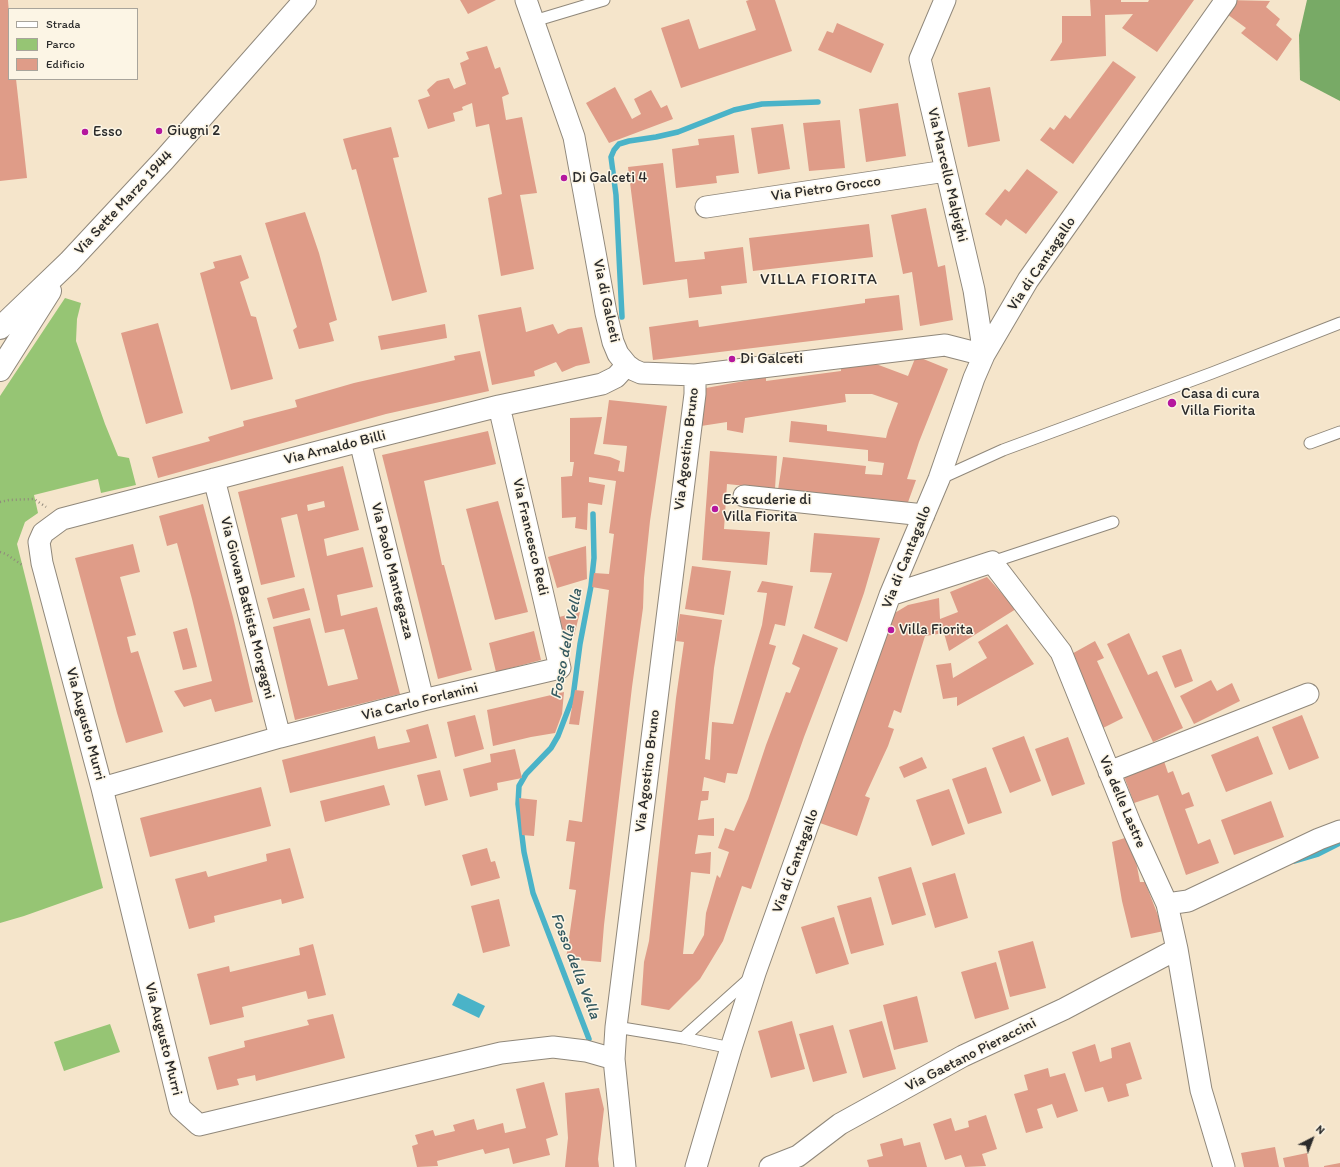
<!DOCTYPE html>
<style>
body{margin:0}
#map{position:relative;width:1340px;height:1167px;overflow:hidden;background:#f5e5cb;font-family:Itim,sans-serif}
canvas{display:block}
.legend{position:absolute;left:8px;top:8px;width:130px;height:72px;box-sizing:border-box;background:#fcf5e5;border:1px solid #a8a49b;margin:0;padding:5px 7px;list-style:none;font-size:12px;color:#2b2b2b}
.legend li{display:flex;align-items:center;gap:8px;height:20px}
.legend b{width:20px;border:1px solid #a8a49b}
.north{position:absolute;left:1292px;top:1119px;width:40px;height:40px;-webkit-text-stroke:3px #fcf5e5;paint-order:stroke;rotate:42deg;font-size:11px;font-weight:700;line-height:16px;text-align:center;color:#2b2b2b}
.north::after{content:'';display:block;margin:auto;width:14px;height:18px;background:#2b2b2b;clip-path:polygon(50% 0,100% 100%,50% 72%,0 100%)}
</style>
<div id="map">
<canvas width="1340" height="1167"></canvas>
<ul class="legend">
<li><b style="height:5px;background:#fff"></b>Strada</li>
<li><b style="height:11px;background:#96c574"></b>Parco</li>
<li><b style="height:11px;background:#df9c88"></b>Edificio</li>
</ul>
<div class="north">N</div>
</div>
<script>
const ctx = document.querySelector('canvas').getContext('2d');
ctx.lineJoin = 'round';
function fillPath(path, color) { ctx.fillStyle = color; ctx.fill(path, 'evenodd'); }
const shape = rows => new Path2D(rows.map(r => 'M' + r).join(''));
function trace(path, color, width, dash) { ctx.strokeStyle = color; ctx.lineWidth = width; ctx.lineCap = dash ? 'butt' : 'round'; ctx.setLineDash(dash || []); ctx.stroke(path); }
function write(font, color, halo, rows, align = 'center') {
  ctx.font = font + ' Itim,sans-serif'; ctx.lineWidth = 3; ctx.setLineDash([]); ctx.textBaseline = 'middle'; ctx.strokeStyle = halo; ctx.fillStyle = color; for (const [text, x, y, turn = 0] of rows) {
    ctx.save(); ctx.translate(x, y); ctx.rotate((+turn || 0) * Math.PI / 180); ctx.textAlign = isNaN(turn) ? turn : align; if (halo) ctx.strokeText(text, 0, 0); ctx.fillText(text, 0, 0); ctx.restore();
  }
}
const green = shape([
 [65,298,81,303,77,319,76,341,105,424,118,456,129,458,136,485,101,493,98,479,34,495,38,513,25,522,17,544,103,888,24,916,0,923,0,396],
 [110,1024,120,1052,64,1071,54,1042]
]);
const forest = shape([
 [1307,0,1340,0,1340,101,1300,80,1299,35]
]);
const water = shape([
 [458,993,485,1006,479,1018,452,1005]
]);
const stream = shape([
 [622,317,616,195,611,157,614,150,619,144,629,141,656,137,678,132,734,110,762,104,818,102],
 [1294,861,1318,854,1340,843],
 [589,1039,533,893,524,852,518,804,519,786,526,774,551,748,558,736,573,697,580,644,591,586,594,558,593,514]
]);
const building = shape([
 [0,0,8,0,9,14,9,79,16,79,27,178,0,181],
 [460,0,496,0,468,14],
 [749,0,775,0,792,51,681,88,661,28,689,19,699,49,756,30,746,1],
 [1090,0,1121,0,1121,2,1148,2,1149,0,1194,0,1157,52,1122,28,1133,14,1105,15,1106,56,1050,61,1062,42,1062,16,1091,16],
 [1227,0,1270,1,1266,7,1280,19,1276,25,1292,39,1277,61,1241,33,1246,28,1220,9],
 [837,23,884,44,871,73,818,50,827,31,833,33],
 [487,46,495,69,500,67,509,94,502,97,506,120,522,117,537,193,520,195,534,269,501,276,488,198,502,194,489,124,476,127,472,103,462,107,463,110,453,113,455,121,428,129,418,100,430,96,427,90,437,81,449,78,454,89,466,84,460,63,469,59,466,52],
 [1113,61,1136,77,1073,164,1040,140,1050,127,1054,130,1065,115,1070,119],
 [615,87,632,119,641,114,634,99,651,90,661,108,667,105,673,119,609,143,586,103],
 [990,87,1000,141,968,147,958,93],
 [898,103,906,156,866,162,859,109],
 [840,120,845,168,809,171,803,123],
 [783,124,790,169,758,174,751,128],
 [391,127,399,157,393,158,427,292,392,301,356,169,352,170,343,139],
 [734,135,739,173,716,176,717,183,676,188,672,149,699,145,698,139],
 [663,163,675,262,705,259,704,252,743,247,747,283,721,286,722,294,689,298,687,279,643,285,628,167],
 [1027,169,1058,192,1026,234,1006,219,1001,226,985,214,1005,189,1009,192],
 [926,208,938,267,945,265,953,320,920,326,912,272,903,274,891,215],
 [305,212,319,253,337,320,329,323,334,341,299,349,293,330,297,327,265,223],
 [869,224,873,257,753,271,749,238],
 [241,255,249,278,240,282,251,316,256,317,273,379,231,390,200,273,215,268,213,262],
 [899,295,903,330,653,360,649,327,698,320,699,327,865,303,865,299],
 [521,307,526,332,553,324,558,334,568,329,582,327,590,363,576,366,562,372,556,362,534,371,535,376,492,385,478,315],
 [158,323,183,413,146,424,121,333],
 [445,324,447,338,381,350,378,336],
 [480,351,489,391,386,414,158,478,152,457,210,441,208,437,244,426,243,421,297,407,295,400,354,383,455,360,454,356],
 [916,356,948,369,919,442,907,479,916,480,907,505,880,499,778,490,783,457,866,466,865,474,882,475,884,463,868,461,868,450,789,442,791,421,827,425,827,431,886,438,888,430,898,403,872,394,845,394,846,402,745,418,743,433,727,430,727,422,701,426,706,388,766,377,766,381,841,371,841,366,866,363,876,364,908,376],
 [609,400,667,406,650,521,644,578,643,608,632,687,604,925,601,962,566,959,576,890,569,889,575,842,566,841,569,820,582,822,609,590,592,587,594,573,609,574,614,534,609,533,616,481,589,477,589,482,605,485,602,505,588,503,587,530,575,528,576,517,562,518,561,477,572,476,574,462,570,462,570,418,602,417,594,454,610,457,620,461,618,471,624,472,627,446,603,444],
 [488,431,496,464,424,481,442,565,444,565,472,670,438,679,382,455],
 [710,451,777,456,775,489,727,484,724,529,770,532,767,565,702,560],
 [343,466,359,530,324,539,327,556,363,547,373,587,337,595,341,616,377,607,400,694,295,720,273,627,310,618,328,686,358,679,344,629,325,633,297,514,281,518,295,577,261,585,238,492],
 [324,501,325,507,308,511,307,505],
 [498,501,528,612,495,620,466,509],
 [203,504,233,617,253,702,215,712,211,699,184,707,174,691,212,681,192,599,177,543,167,546,159,516],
 [814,533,880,538,864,593,847,642,814,628,832,573,810,572],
 [133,544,140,572,120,577,136,635,127,637,131,653,138,651,163,732,126,743,117,713,75,558],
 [586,546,587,579,557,588,548,557],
 [692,566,731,571,724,615,685,609],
 [987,577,1016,609,949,651,944,633,925,636,901,713,894,710,888,727,894,729,888,746,865,796,870,798,857,836,820,823,893,614,908,605,939,598,940,619,958,612,950,592],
 [762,581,793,586,785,626,775,624,769,644,776,646,737,774,727,773,725,783,704,777,702,791,709,791,708,800,701,801,698,820,714,818,714,836,698,835,695,854,711,852,710,874,691,872,683,954,693,954,704,935,706,913,717,875,720,878,729,852,718,848,725,828,734,831,748,799,766,745,786,692,790,693,800,668,792,664,803,634,838,648,804,737,751,889,742,886,723,941,700,979,669,1010,641,1005,644,962,649,941,676,698,684,642,676,641,680,614,722,620,714,668,705,759,710,760,712,722,733,724,762,625,767,593,757,592],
 [304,588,310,610,273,619,267,598],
 [580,612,574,636,564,639,559,617],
 [1007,624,1034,664,957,706,957,697,943,699,936,665,951,663,953,678,987,658,978,642],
 [187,628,197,667,183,670,173,632],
 [534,631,541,660,496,672,489,643],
 [1129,633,1148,675,1157,671,1183,728,1153,742,1107,644],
 [1095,641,1104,658,1097,661,1123,718,1103,728,1068,656],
 [1181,649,1193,681,1175,688,1162,656],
 [1211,680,1217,691,1232,683,1240,701,1194,724,1180,696],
 [575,690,584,691,579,725,569,724],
 [564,692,562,714,555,733,531,737,493,746,487,710],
 [475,715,484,749,455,757,447,722],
 [1302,715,1319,758,1289,770,1272,727],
 [428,724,437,758,290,793,282,760,375,736,378,749,410,742,406,730],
 [1024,736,1041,781,1010,793,992,748],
 [1258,736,1273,774,1226,792,1211,755],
 [1068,737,1085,784,1052,796,1035,749],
 [515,749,522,778,497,783,498,790,470,797,463,769,491,762,490,754],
 [922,757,927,768,904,778,899,767],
 [1163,758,1168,773,1173,771,1182,795,1189,792,1194,806,1185,809,1198,844,1210,839,1219,863,1186,875,1158,795,1134,803,1122,771],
 [986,767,1002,813,968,824,952,779],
 [440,770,448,800,425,806,417,775],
 [384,785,390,805,325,822,320,801],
 [261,787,271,826,150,857,140,818],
 [949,789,965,834,932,846,916,800],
 [519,798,537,800,534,836,522,835],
 [1271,801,1284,837,1234,855,1221,820],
 [1128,837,1135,856,1140,882,1145,882,1164,931,1131,938,1122,901,1112,842],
 [290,848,304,898,282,904,281,899,214,916,215,922,189,929,175,879,206,871,208,877,267,861,266,854],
 [487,848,491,862,495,861,500,878,471,886,462,855],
 [911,867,926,915,892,925,878,877],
 [955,873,968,918,935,928,922,883],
 [871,897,884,945,851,954,837,906],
 [499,899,510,946,483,953,471,906],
 [834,917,849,964,816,974,801,927],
 [1033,941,1046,988,1010,997,998,951],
 [313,944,326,995,308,999,306,991,242,1007,244,1017,210,1025,197,974,229,966,230,972,300,955,299,948],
 [996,962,1009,1009,975,1019,961,972],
 [917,996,928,1042,894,1050,883,1005],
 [333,1014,345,1058,256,1081,255,1075,237,1079,239,1085,217,1090,208,1057,245,1047,244,1041,309,1025,307,1020],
 [792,1021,805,1069,771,1078,758,1031],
 [882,1021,896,1069,863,1078,849,1030],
 [833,1025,847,1073,813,1082,799,1034],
 [1130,1042,1142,1079,1126,1084,1129,1096,1108,1102,1103,1087,1085,1092,1072,1052,1095,1044,1100,1062,1112,1058,1111,1048],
 [1048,1068,1050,1077,1065,1073,1078,1111,1057,1118,1052,1104,1037,1109,1043,1128,1026,1133,1014,1094,1028,1090,1024,1075],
 [544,1082,558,1135,546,1139,550,1155,513,1164,509,1148,485,1154,483,1149,437,1161,438,1166,417,1167,412,1146,418,1144,415,1135,433,1130,435,1136,455,1131,453,1125,474,1119,477,1130,503,1123,505,1133,526,1128,516,1089],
 [599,1088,604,1109,598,1159,599,1167,565,1167,568,1138,565,1093],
 [986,1115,997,1149,982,1154,986,1166,965,1167,961,1155,945,1160,933,1124,951,1118,955,1131,969,1127,968,1121],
 [902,1138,904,1146,920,1142,927,1167,869,1167,867,1160,883,1156,880,1144],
 [1275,1147,1279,1167,1244,1167,1241,1153],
 [1307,1153,1309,1167,1285,1167,1283,1158],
 [1340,1163,1340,1167,1324,1167,1324,1166]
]);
const path = shape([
 [0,502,9,500,34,499,46,507],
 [0,552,6,554,22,565]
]);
const service = shape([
 [534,21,604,0],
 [1310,443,1340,432],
 [939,479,1003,450,1212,373,1340,323],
 [992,562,1113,522],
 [616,1027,683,1038,731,1048],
 [683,1038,750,978]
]);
const minor = shape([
 [526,0,574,137,606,313,613,342,618,354,627,365,634,370,641,373,695,375,945,345,984,355],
 [945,0,920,59,974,290,984,355],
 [706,207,946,171],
 [360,441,423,700],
 [214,479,280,737],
 [744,496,924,515],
 [890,595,992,562,1061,652,1130,823,1167,904,1177,949,1201,1090,1224,1167],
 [1109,772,1308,694],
 [102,788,280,737,423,700,560,668,499,406],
 [1167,904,1188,901,1319,839,1340,831],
 [614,1059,586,1051,553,1047,501,1053,199,1125,180,1108,102,788,42,563,39,542,43,533,62,519,360,441,499,406,602,384,616,377,627,365],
 [625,1167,614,1059,616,1027,695,394,695,375],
 [696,1167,731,1048,755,973,890,595,939,479,974,378,984,355,1028,280,1226,0],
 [770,1167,798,1156,840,1124,963,1056,1064,1009,1177,949]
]);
const tertiary = shape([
 [0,328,69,262,164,160,305,0],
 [0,370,50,291]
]);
const markers = [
 [159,131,4,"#b5179e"],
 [85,132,4,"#b5179e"],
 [564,178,4,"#b5179e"],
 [732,359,4,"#b5179e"],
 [1172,403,5,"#b5179e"],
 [715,509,4,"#b5179e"],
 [891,630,4,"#b5179e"]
];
const poiNames = [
 ["Giugni 2",167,131],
 ["Esso",93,132],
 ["Di Galceti 4",572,178],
 ["Di Galceti",740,359],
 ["Casa di cura",1181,394],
 ["Villa Fiorita",1181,411],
 ["Ex scuderie di",723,500],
 ["Villa Fiorita",723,517],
 ["Villa Fiorita",899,630]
];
const streetNames = [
 ["Via Marcello Malpighi",947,175,77],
 ["Via Pietro Grocco",826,189,-8],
 ["Via Sette Marzo 1944",124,203,-47],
 ["Via di Cantagallo",1042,264,-56],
 ["Via di Galceti",606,301,78],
 ["Via Arnaldo Billi",335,448,-14],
 ["Via Agostino Bruno",687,449,-83],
 ["Via Francesco Redi",530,537,77],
 ["Via di Cantagallo",907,557,-68],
 ["Via Paolo Mantegazza",392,571,76],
 ["Via Giovan Battista Morgagni",247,608,76],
 ["Via Carlo Forlanini",420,702,-14],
 ["Via Augusto Murri",85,724,75],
 ["Via Agostino Bruno",648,771,-83],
 ["Via delle Lastre",1122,802,67],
 ["Via di Cantagallo",796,861,-70],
 ["Via Augusto Murri",163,1039,76],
 ["Via Gaetano Pieraccini",971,1055,-27]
];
const neighbourhoodNames = [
 ["VILLA FIORITA",819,280]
];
const waterNames = [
 ["Fosso della Vella",567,644,-79],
 ["Fosso della Vella",575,966,69]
];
fillPath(green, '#96c574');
fillPath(forest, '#78aa66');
fillPath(water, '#4ab3c8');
trace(stream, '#4ab3c8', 5.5);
fillPath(building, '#df9c88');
trace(service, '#90887b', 13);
trace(minor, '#90887b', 23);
trace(tertiary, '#90887b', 24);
trace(path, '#90887b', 2.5, [1, 3]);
trace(service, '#fff', 11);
trace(minor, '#fff', 21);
trace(tertiary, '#fff', 22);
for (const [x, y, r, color] of markers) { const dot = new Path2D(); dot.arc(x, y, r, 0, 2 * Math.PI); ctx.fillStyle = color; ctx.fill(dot); trace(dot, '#fcf5e5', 1.5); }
write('15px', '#2b2b2b', '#fcf5e5', poiNames, 'left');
write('15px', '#2b2b2b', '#fcf5e5', streetNames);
ctx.letterSpacing = '1px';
write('16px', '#2b2b2b', '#fcf5e5', neighbourhoodNames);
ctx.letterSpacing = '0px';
write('italic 16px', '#365b62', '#fcf5e5', waterNames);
</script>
